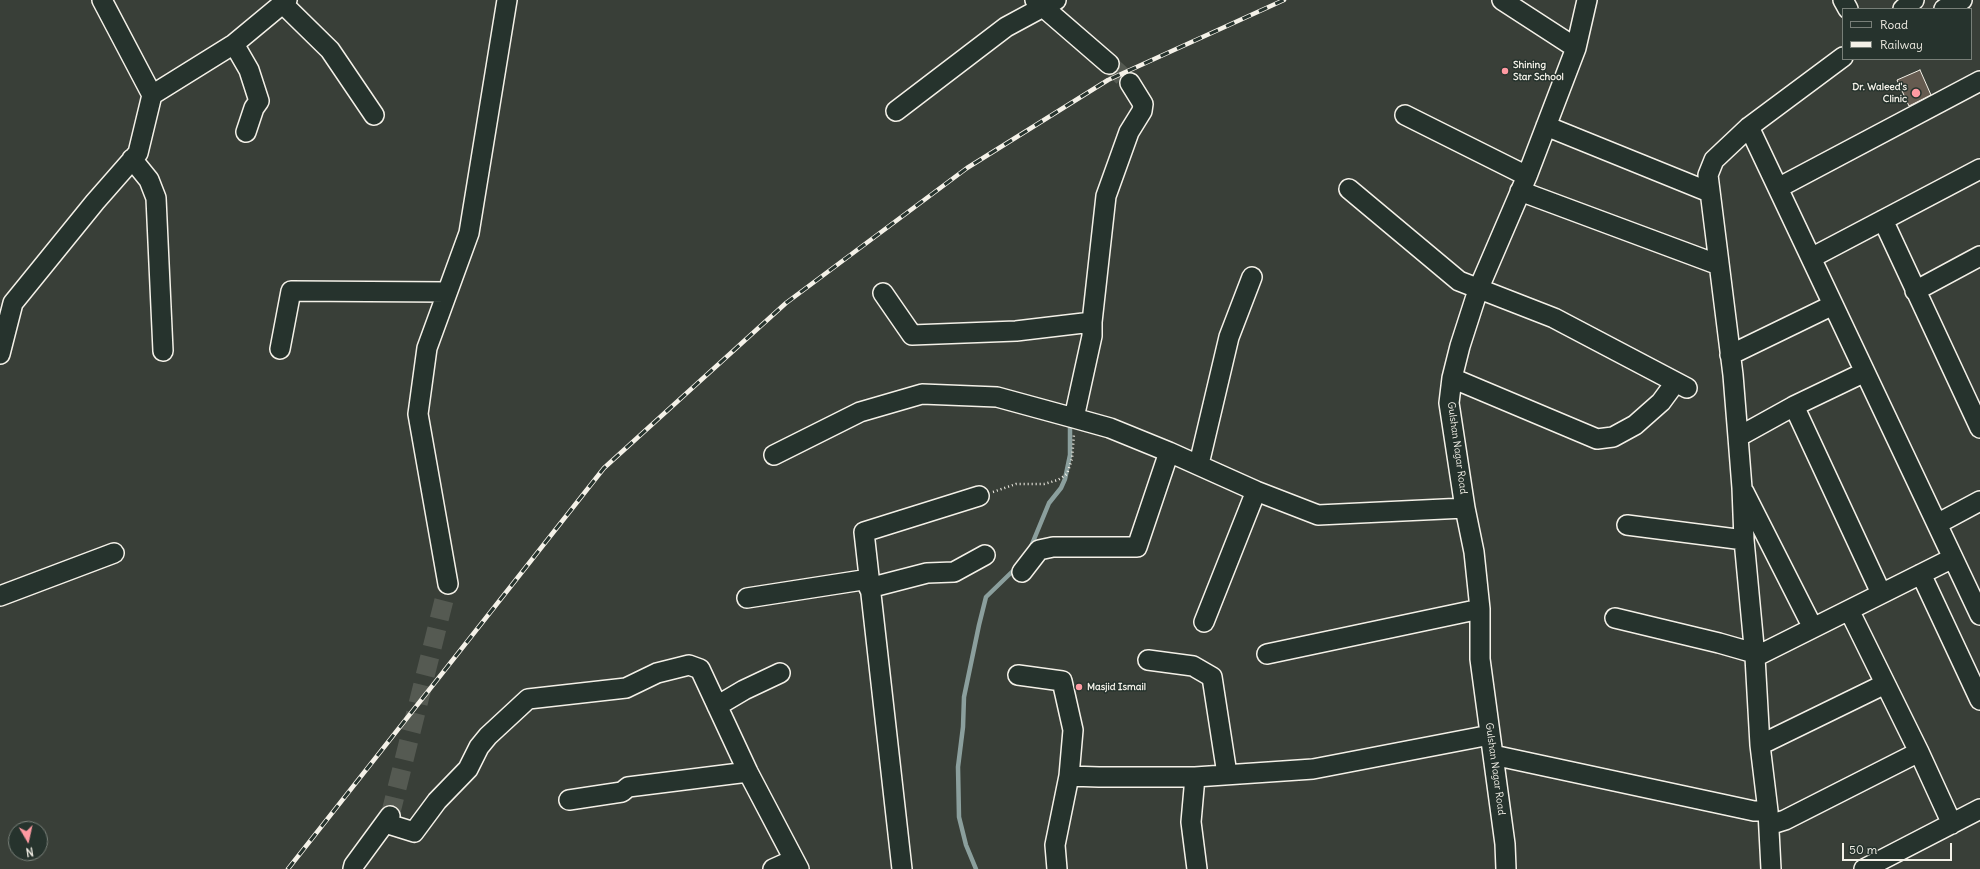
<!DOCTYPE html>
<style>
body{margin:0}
#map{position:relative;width:1980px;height:869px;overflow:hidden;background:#393f38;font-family:Delius,sans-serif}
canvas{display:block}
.legend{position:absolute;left:1842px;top:8px;width:130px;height:52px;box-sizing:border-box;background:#26332d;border:1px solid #787f78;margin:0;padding:5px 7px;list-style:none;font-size:12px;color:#f4f1e8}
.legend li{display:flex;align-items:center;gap:8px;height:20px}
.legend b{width:20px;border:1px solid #787f78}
.north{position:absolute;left:8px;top:821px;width:40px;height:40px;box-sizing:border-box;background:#26332d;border:1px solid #787f78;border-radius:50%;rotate:171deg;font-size:11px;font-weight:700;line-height:16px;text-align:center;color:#f4f1e8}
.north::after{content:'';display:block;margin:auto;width:14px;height:18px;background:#ff9aa2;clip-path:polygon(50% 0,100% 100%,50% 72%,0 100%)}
.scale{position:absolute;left:1842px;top:843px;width:110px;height:18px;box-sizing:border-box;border:2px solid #f4f1e8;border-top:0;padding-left:5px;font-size:12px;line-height:14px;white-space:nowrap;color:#f4f1e8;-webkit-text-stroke:3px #26332d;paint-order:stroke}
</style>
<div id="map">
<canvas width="1980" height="869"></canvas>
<ul class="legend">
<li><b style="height:5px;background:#26332d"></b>Road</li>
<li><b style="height:5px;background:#f4f1e8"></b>Railway</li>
</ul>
<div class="north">N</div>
<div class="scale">50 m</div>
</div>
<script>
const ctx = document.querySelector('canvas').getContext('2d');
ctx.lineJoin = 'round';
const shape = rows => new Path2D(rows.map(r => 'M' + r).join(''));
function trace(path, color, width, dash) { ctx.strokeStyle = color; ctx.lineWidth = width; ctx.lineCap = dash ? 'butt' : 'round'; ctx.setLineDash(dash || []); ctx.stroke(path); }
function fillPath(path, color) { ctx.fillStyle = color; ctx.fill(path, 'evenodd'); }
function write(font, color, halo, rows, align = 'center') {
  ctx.font = font + ' Delius,sans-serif'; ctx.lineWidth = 3; ctx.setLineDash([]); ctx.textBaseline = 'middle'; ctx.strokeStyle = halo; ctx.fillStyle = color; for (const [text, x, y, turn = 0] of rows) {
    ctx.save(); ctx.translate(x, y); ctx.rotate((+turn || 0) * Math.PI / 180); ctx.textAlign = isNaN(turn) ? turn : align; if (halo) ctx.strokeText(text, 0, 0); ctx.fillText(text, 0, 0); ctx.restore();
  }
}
const stream = shape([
 [1030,549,1049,503,1061,488,1065,479,1070,455,1070,422],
 [976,869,966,845,959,817,958,767,963,727,964,697,979,625,986,597,1017,567]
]);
const building = shape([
 [1920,70,1931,95,1909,106,1897,80,1920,70]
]);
const minorTunnel = shape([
 [1109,64,1130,83],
 [390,816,448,584]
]);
const path = shape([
 [993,492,1016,484,1044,484,1058,480,1067,474,1072,459,1074,434]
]);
const minor = shape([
 [102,0,152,95],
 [1035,0,1109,64],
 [1502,0,1576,48],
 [1843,0,1848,9],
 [283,4,330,50,374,115],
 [1903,9,1914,0],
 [1944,9,1962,0],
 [234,44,249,70,259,101,254,108,246,132],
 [896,111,1006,27,1056,0],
 [1405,115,1527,176],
 [1546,126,1709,192],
 [1749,127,1980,615],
 [132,159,149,180,156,198,163,351],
 [1778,188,1980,81],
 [1349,189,1459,281,1554,318,1687,388],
 [1520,191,1719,265],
 [1883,220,1980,428],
 [1811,258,1980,169],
 [1915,291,1980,256],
 [883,293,912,335,1016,331,1092,322],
 [280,349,291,291,447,292],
 [0,354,13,303,95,202,138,153,152,95,234,44,287,0],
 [1730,355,1833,305],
 [1452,378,1597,439,1613,437,1635,425,1661,402,1675,383],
 [1794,406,1881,593],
 [1074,418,1110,428,1169,452,1256,491,1318,515,1465,508],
 [1738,437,1794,406,1865,372],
 [774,455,860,412,922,394,997,397,1074,418,1092,336,1092,322,1106,196,1129,132,1142,111,1143,104,1130,83],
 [1199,464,1229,337,1252,277],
 [1744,492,1813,628],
 [1937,524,1980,501],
 [1627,525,1744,540],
 [1022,572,1039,550,1053,547,1137,547,1169,452],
 [1921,574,1980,700],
 [448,584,418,414,427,348,469,233,507,0],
 [869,588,927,573,954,572,985,555],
 [0,596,114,553],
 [747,598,869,579],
 [1849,610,1919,752,1952,824],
 [1615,618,1719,643,1754,653],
 [1204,622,1256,491],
 [1267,654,1480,609],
 [1755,657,1953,558],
 [1148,660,1193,666,1212,677,1227,774],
 [1018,675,1062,681,1073,730,1069,776],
 [717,706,744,690,780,673],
 [1760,745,1885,684],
 [1493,755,1754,811,1768,811],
 [1195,777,1191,822,1197,869],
 [569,800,622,792,628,787,748,772],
 [385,823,414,832,437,801,468,769,479,747,488,736,528,699,626,688,657,673,689,665,700,669,748,772,799,869],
 [1769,825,1785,820,1919,752],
 [353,869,354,865,390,816],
 [773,869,793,860],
 [902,869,864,532,979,496],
 [1057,869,1055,845,1069,776,1099,777,1195,777,1313,769,1490,735],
 [1506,869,1505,844,1480,659,1480,609,1474,552,1465,508,1449,403,1452,378,1460,346,1478,290,1527,176,1576,48,1587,0],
 [1771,869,1768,811,1760,745,1755,657,1744,540,1742,488,1738,437,1733,375,1708,175,1714,160,1749,127,1843,57],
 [1864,869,1980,809]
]);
const rail = shape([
 [288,869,604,468,786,303,967,168,1108,80,1284,0]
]);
const markers = [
 [1505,71,4,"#ff9aa2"],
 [1916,93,5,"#ff9aa2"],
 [1079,687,4,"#ff9aa2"]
];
const poiNames = [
 ["Shining",1513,65],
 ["Star School",1513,77],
 ["Dr. Waleed's",1907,87,"right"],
 ["Clinic",1907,99,"right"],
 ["Masjid Ismail",1087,687]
];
const streetNames = [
 ["Gulshan Nagar Road",1457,448,82],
 ["Gulshan Nagar Road",1495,769,82]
];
trace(stream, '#8b9f9d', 4.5);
fillPath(building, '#655b50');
trace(building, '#f4f1e8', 1);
trace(minorTunnel, '#555a52', 19, [19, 10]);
trace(minor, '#f4f1e8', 22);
trace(path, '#f4f1e8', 2.5, [1, 3]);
trace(minor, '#26332d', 19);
trace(rail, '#f4f1e8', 4.5);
trace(rail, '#26332d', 3, [9]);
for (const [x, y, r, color] of markers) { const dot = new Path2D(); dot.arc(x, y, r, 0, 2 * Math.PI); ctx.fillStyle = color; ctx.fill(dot); trace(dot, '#26332d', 1.5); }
write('bold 10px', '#f4f1e8', '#26332d', poiNames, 'left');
write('10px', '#f4f1e8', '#26332d', streetNames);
</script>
